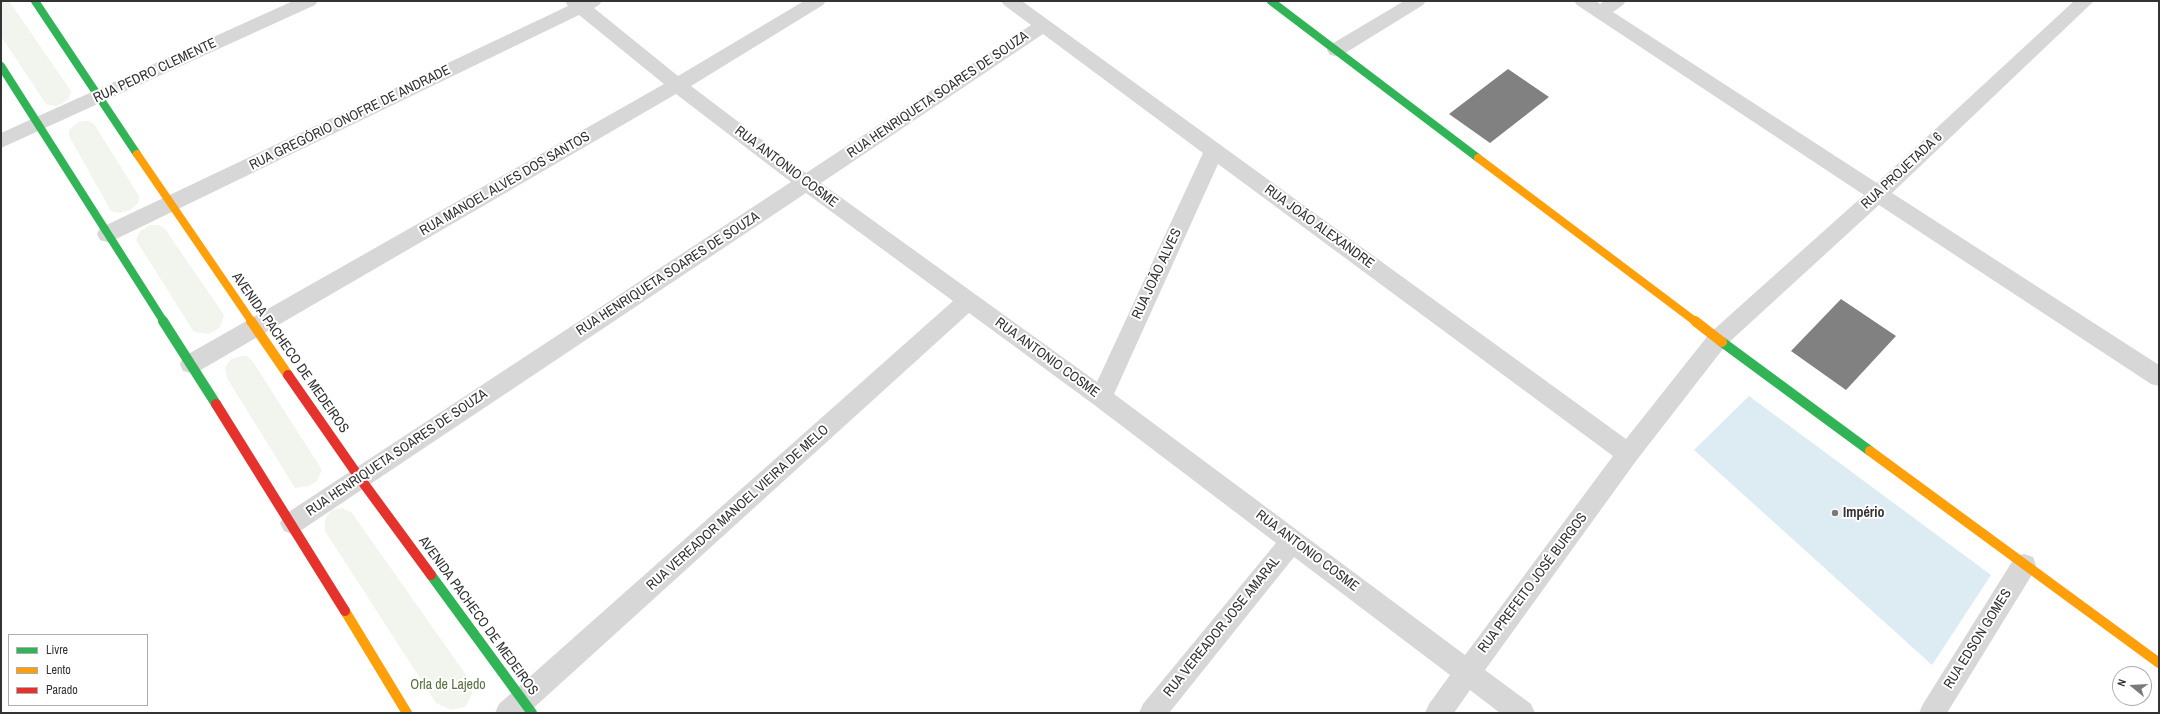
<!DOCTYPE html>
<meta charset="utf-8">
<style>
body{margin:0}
#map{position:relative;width:2160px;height:714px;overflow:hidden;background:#fff;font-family:"Archivo Narrow",sans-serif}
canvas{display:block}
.frame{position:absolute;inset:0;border:2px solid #333;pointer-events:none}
.legend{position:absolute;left:8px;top:634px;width:140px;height:72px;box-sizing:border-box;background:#fff;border:1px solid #adadad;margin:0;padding:5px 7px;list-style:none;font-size:12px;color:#333}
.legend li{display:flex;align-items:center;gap:8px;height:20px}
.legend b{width:20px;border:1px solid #adadad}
.north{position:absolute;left:2112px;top:666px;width:40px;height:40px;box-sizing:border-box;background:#fff;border:1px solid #adadad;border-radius:50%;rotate:288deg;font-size:11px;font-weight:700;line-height:16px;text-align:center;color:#333}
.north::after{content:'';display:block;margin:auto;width:14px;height:18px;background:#7a7a7a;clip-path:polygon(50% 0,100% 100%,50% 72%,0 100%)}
</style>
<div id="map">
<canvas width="2160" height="714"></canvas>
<div class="frame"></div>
<ul class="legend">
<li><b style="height:5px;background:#30b455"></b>Livre</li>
<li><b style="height:5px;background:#ff9f0a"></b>Lento</li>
<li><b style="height:5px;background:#e5322d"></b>Parado</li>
</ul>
<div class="north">N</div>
</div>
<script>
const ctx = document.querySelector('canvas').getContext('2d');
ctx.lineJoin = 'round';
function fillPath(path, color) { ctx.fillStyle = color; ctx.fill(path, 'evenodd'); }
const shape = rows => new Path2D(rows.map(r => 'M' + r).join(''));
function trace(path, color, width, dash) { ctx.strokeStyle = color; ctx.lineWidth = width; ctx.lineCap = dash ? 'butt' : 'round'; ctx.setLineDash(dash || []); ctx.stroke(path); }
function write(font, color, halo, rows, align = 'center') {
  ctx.font = font + ' "Archivo Narrow",sans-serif'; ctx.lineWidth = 4; ctx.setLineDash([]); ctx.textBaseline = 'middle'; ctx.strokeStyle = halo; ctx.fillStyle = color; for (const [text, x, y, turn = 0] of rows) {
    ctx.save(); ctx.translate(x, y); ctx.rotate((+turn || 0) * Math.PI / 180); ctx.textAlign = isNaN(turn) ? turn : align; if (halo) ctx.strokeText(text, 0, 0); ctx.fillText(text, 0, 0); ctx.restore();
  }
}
const green = shape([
 [1,1,9,1,71,91,69,98,61,104,56,106,46,104,1,36],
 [83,121,88,121,94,124,139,196,138,203,131,210,119,213,111,211,69,136,69,130,77,123],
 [150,225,158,225,165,229,224,315,220,327,213,332,208,334,194,332,136,240,140,231],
 [243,356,247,356,253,362,322,470,317,481,309,486,295,488,227,378,225,368,229,361,234,358],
 [343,508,352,513,471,682,472,694,465,707,451,710,436,703,325,531,325,520,328,515,332,510]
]);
const water = shape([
 [1749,396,1991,575,1932,665,1694,450]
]);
const building = shape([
 [1508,69,1549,97,1490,143,1449,114],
 [1841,299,1896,336,1846,390,1791,351]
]);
const street = shape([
 [293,1,318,1,315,5,1,148,1,133,293,1],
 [565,1,602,1,599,5,594,8,678,76,804,1,826,1,823,5,691,86,806,173,1031,25,1004,5,1001,1,1022,1,1626,439,1710,333,1864,195,1577,5,1574,1,1596,1,1600,4,1604,1,1626,1,1623,5,1613,12,1877,183,2074,1,2094,1,1892,193,2159,365,2159,386,2151,384,1879,205,1726,345,1636,461,1485,670,1531,704,1535,713,1500,713,1470,690,1454,713,1425,713,1429,704,1450,675,1294,557,1169,713,1139,713,1143,704,1276,543,1093,404,969,313,528,713,495,713,499,704,953,301,806,193,300,531,292,534,284,531,280,523,284,515,791,182,676,94,199,371,191,373,183,371,180,364,183,357,664,84,579,15,114,240,107,242,100,240,97,234,100,228,568,6,565,1],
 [1043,34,1203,153,1097,382,821,183,1043,34],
 [1218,164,1613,456,1465,655,1114,394,1218,164],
 [1404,1,1426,1,1423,5,1342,55,1336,56,1330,55,1327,50,1330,45,1404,1],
 [2024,554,2033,557,2036,565,2033,573,1947,713,1919,713,1923,704,2015,557,2024,554]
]);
const fastFar1 = shape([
 [35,1,137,154],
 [1271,1,1478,158],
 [1,66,164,322]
]);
const fast = shape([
 [163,321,216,404],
 [1722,342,1870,451],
 [431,575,532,713]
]);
const slowFar1 = shape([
 [137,154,252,322],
 [1478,158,1696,322]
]);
const slow = shape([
 [251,321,288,375],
 [1695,321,1722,342],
 [1870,451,2159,663],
 [345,611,407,713]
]);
const jam = shape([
 [288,375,359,477,431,575],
 [216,404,345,611]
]);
const markers = [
 [1835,513,4,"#7a7a7a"]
];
const streetNames = [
 ["RUA PEDRO CLEMENTE",155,71,-25],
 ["RUA HENRIQUETA SOARES DE SOUZA",938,95,-34],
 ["RUA GREGÓRIO ONOFRE DE ANDRADE",350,118,-26],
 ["RUA ANTONIO COSME",786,167,37],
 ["RUA PROJETADA 6",1902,171,-43],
 ["RUA MANOEL ALVES DOS SANTOS",505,184,-30],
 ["RUA JOÃO ALEXANDRE",1319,227,36],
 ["RUA HENRIQUETA SOARES DE SOUZA",668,274,-33],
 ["RUA JOÃO ALVES",1157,274,-65],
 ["AVENIDA PACHECO DE MEDEIROS",290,353,55],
 ["RUA ANTONIO COSME",1047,358,36],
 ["RUA HENRIQUETA SOARES DE SOUZA",397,453,-34],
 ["RUA VEREADOR MANOEL VIEIRA DE MELO",738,508,-42],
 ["RUA ANTONIO COSME",1307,551,37],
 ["RUA PREFEITO JOSÉ BURGOS",1533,583,-53],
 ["AVENIDA PACHECO DE MEDEIROS",478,616,54],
 ["RUA VEREADOR JOSE AMARAL",1222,627,-51],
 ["RUA EDSON GOMES",1978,639,-58]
];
const poiNames = [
 ["Império",1843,513]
];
const parkNames = [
 ["Orla de Lajedo",448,685]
];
fillPath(green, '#f1f5ed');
fillPath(water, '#ddebf3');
fillPath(building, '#818181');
fillPath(street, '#d7d7d7');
trace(fastFar1, '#30b455', 8);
trace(fast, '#30b455', 10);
trace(slowFar1, '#ff9f0a', 8);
trace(slow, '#ff9f0a', 10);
trace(jam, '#e5322d', 10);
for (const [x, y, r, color] of markers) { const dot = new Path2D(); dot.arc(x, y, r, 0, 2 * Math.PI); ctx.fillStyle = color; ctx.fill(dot); trace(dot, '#fff', 1.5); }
write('14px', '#333', '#fff', streetNames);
write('bold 14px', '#333', '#fff', poiNames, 'left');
write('14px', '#56703f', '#fff', parkNames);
</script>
